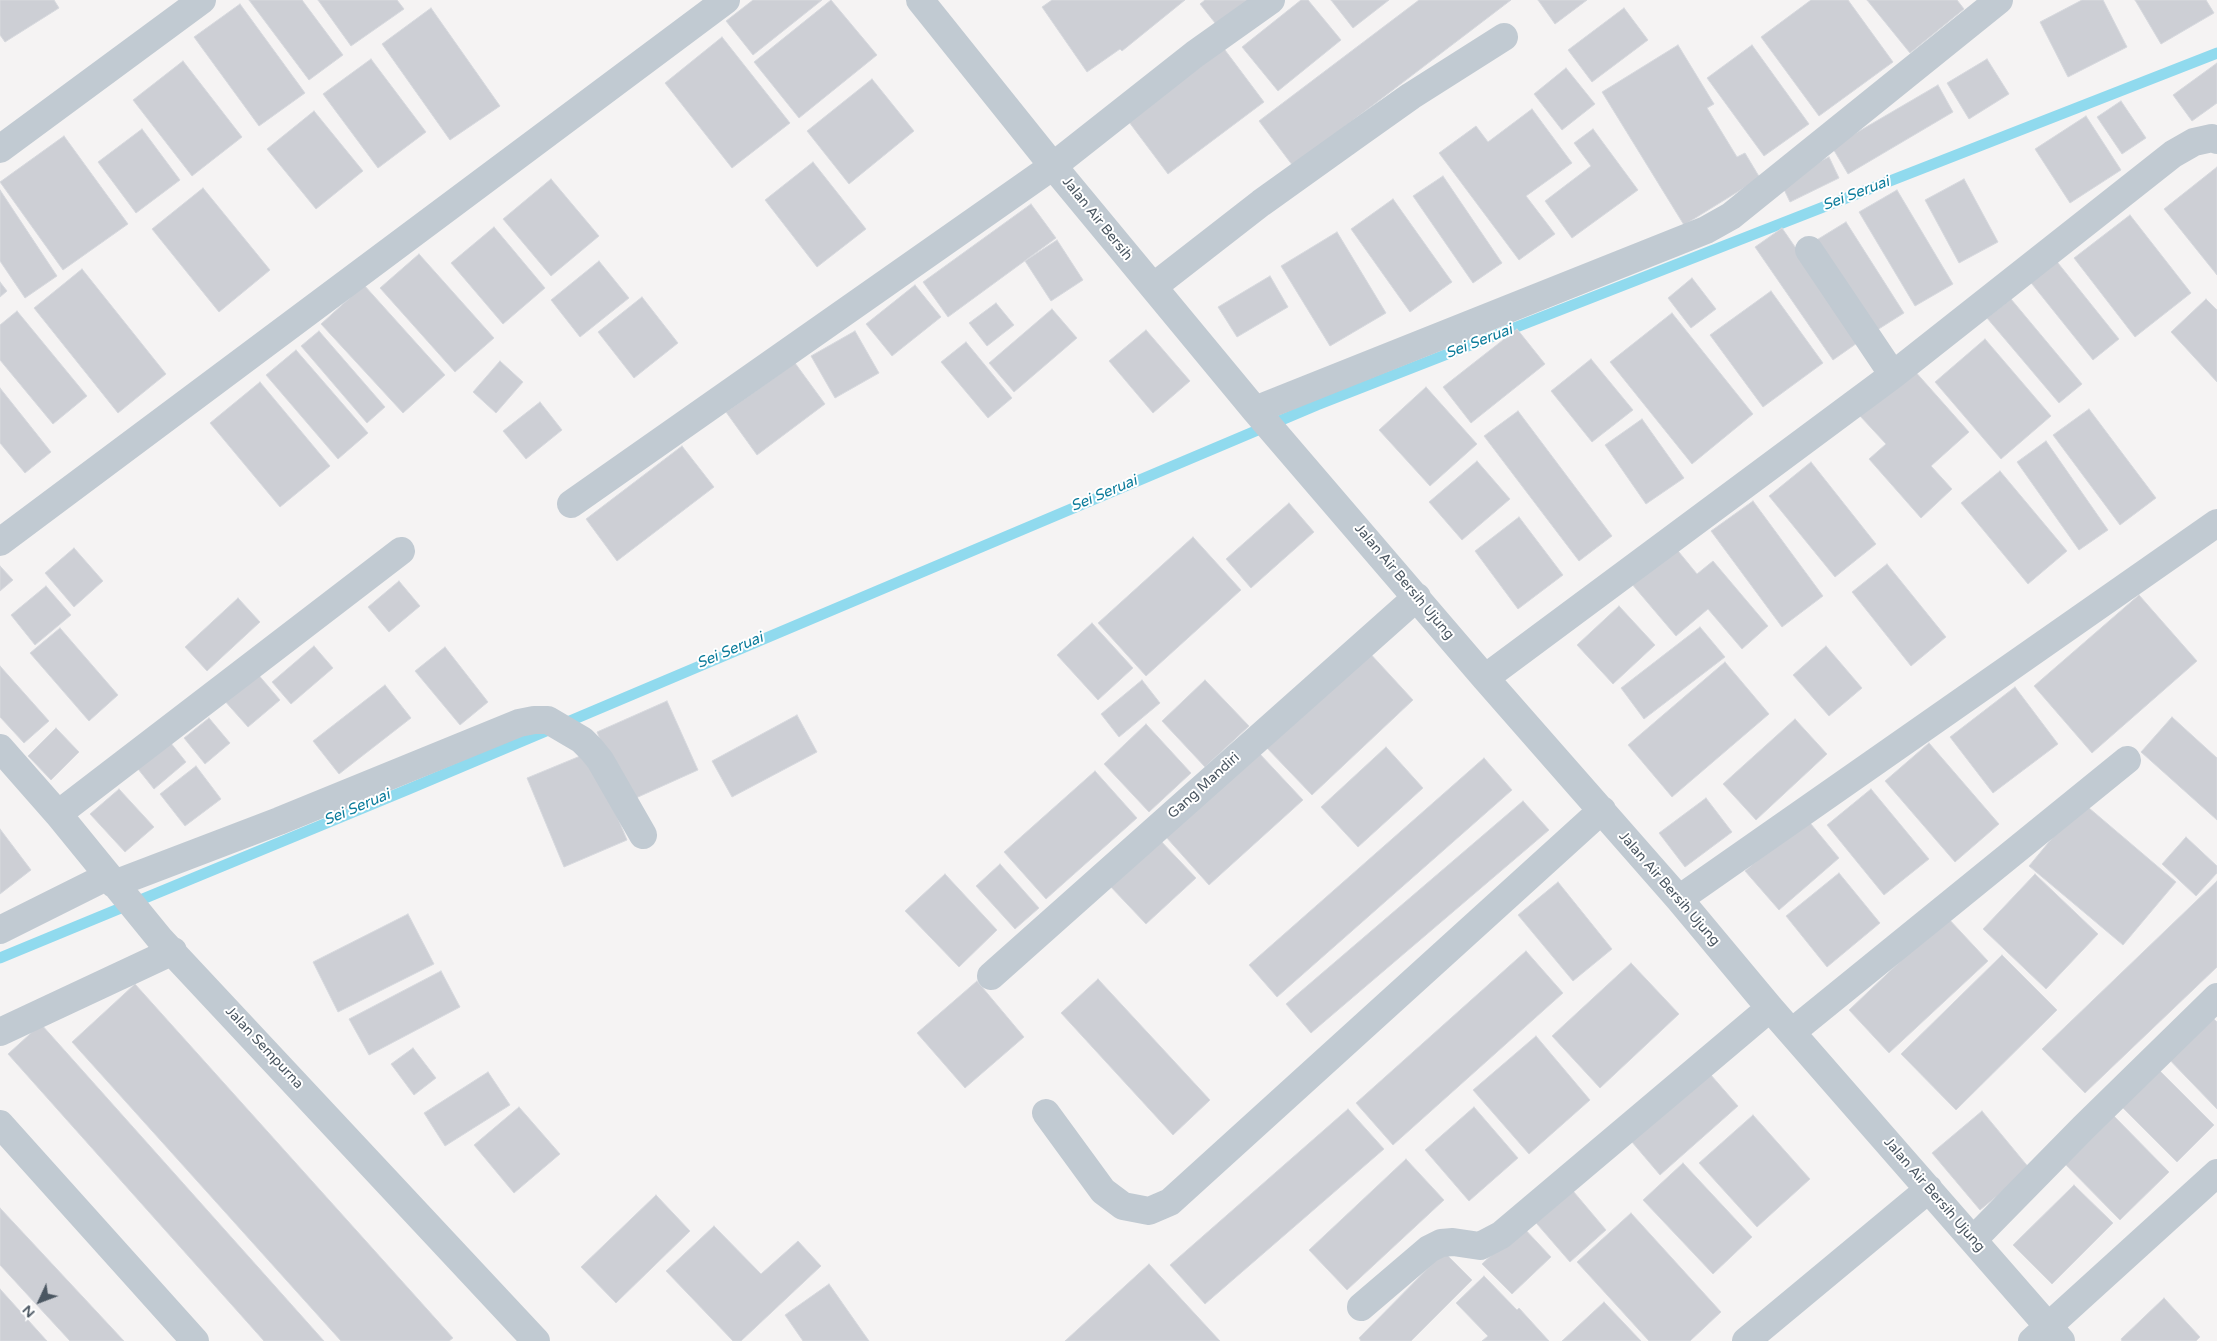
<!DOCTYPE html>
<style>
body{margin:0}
#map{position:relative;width:2217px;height:1341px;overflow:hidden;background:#f5f3f3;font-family:"Varela Round",sans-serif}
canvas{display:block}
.north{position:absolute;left:15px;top:1276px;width:50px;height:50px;-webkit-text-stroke:4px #fff;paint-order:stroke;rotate:227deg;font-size:14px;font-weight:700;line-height:20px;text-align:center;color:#4a5661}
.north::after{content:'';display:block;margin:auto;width:18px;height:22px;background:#4a5661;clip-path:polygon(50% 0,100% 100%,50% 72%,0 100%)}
</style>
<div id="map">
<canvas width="2217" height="1341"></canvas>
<div class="north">N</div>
</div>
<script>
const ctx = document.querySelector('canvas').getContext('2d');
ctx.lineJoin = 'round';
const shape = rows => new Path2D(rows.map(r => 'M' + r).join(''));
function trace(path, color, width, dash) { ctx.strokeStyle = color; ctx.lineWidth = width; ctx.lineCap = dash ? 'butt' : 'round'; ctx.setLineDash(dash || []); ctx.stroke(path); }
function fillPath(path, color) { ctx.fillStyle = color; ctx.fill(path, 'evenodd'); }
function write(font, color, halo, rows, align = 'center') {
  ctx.font = font + ' "Varela Round",sans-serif'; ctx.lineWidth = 4; ctx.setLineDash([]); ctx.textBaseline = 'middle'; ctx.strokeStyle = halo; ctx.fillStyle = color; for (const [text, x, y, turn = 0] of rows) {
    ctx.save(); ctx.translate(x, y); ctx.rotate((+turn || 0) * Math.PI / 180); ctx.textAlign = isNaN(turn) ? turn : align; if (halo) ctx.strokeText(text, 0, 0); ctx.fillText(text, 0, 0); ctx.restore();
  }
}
const stream = shape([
 [0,958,409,789,1317,405,2217,53]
]);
const building = shape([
 [0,0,54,0,59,8,5,42,0,35,0,0],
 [249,0,302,0,343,55,309,80,249,0],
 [318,0,397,0,404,9,351,46,318,0],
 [753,0,822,0,753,55,726,21,753,0],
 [831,0,877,55,799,118,754,62,831,0],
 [1052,0,1185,0,1122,51,1120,49,1087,72,1042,7,1052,0],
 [1205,0,1255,0,1219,28,1200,4,1205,0],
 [1301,0,1308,0,1341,40,1278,91,1242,47,1301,0],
 [1331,0,1389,0,1353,28,1331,0],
 [1419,0,1511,0,1293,166,1259,121,1419,0],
 [1538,0,1587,0,1555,24,1538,0],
 [1811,0,1848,0,1893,62,1819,116,1761,37,1811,0],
 [1867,0,1957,0,1964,9,1910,53,1867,0],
 [2082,0,2103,0,2127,47,2068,77,2040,22,2082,0],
 [2135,0,2206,0,2214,13,2161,44,2135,0],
 [240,4,305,93,259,126,194,37,240,4],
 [431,8,500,106,450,140,382,44,431,8],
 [1624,8,1648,40,1592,82,1568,50,1624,8],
 [722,37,790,123,732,168,665,83,722,37],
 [1219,42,1264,102,1168,174,1123,114,1219,42],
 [1678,45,1714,104,1707,108,1737,157,1745,153,1760,178,1684,225,1602,92,1678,45],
 [1752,45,1809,124,1764,156,1707,78,1752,45],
 [371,59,426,132,378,168,323,94,371,59],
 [1987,59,2009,94,1969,119,1947,83,1987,59],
 [183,61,242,137,192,176,133,100,183,61],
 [2217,63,2217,103,2192,121,2173,95,2217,63],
 [1566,68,1595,104,1562,130,1534,94,1566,68],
 [872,79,914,131,849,184,807,131,872,79],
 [1938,85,1953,112,1848,174,1832,147,1938,85],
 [2121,101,2146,138,2122,154,2097,117,2121,101],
 [1532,109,1572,163,1526,196,1555,234,1519,260,1439,153,1476,126,1488,142,1532,109],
 [314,111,363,171,316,209,267,149,314,111],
 [2086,116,2121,170,2070,203,2035,149,2086,116],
 [142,129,180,180,136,213,98,162,142,129],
 [1593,129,1638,190,1572,238,1545,201,1591,166,1574,143,1593,129],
 [64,136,128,224,63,270,0,182,64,136],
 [1829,157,1839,178,1790,202,1780,181,1829,157],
 [813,162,866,229,817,267,765,200,813,162],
 [2217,167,2217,275,2164,209,2217,167],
 [1443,176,1502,263,1473,283,1413,196,1443,176],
 [551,179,599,236,551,276,503,219,551,179],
 [1964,179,1998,242,1959,263,1925,200,1964,179],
 [203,188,270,270,219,312,152,229,203,188],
 [0,190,57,276,25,298,0,261,0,190],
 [1897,190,1953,284,1915,306,1859,212,1897,190],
 [1393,199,1452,282,1410,312,1351,229,1393,199],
 [1031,204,1056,238,948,317,923,282,1031,204],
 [2130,215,2191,293,2135,337,2074,258,2130,215],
 [1846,222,1904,313,1874,332,1815,241,1846,222],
 [494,227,545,288,503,324,451,263,494,227],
 [1782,228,1860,341,1833,360,1755,247,1782,228],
 [1337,232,1386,313,1330,346,1281,266,1337,232],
 [1057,240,1083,280,1051,301,1025,261,1057,240],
 [419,254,494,338,455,372,380,288,419,254],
 [2054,258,2119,339,2093,360,2028,279,2054,258],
 [599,261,629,298,580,337,551,300,599,261],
 [82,269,166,374,118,413,34,308,82,269],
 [1270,276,1288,307,1237,337,1218,307,1270,276],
 [1692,278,1716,309,1691,328,1668,298,1692,278],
 [0,282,7,291,0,297,0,282],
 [364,285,445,375,403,413,321,324,364,285],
 [915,285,941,317,892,356,866,324,915,285],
 [1771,291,1823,363,1763,407,1710,335,1771,291],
 [642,297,678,343,634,378,598,332,642,297],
 [2011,299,2082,384,2059,403,1987,318,2011,299],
 [2206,299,2217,310,2217,382,2171,332,2206,299],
 [996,303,1014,325,987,346,969,323,996,303],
 [1052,309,1077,338,1014,392,989,363,1052,309],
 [17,311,87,396,53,424,0,360,0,325,17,311],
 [1672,313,1753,414,1692,464,1610,362,1672,313],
 [1517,329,1545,364,1471,423,1443,387,1517,329],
 [1146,330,1190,381,1153,413,1109,361,1146,330],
 [319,331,385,407,367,423,301,346,319,331],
 [855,331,879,373,835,398,811,356,855,331],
 [1985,339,2051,416,2001,459,1935,382,1985,339],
 [966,342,1012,398,988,418,941,362,966,342],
 [296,350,368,433,338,459,266,375,296,350],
 [1591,359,1633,410,1592,442,1551,391,1591,359],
 [500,361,523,382,496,413,473,392,500,361],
 [795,363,825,404,757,455,726,412,795,363],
 [1913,369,1969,432,1931,466,1952,489,1921,518,1869,459,1886,444,1860,416,1913,369],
 [260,382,330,466,280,507,210,423,260,382],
 [1426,387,1477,444,1430,486,1379,430,1426,387],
 [0,388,51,452,25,473,0,443,0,388],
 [540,402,562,430,526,459,503,431,540,402],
 [2089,409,2156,498,2120,525,2053,435,2089,409],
 [1518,411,1612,536,1579,561,1484,436,1518,411],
 [1642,419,1684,478,1646,504,1605,445,1642,419],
 [2046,441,2108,530,2079,550,2017,462,2046,441],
 [682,446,714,487,617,561,586,519,682,446],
 [1477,461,1510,499,1462,540,1429,502,1477,461],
 [1811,462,1876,544,1835,577,1769,496,1811,462],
 [2000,471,2067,551,2028,584,1961,503,2000,471],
 [1753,501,1823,596,1782,627,1711,531,1753,501],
 [1289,503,1314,532,1251,588,1226,559,1289,503],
 [1519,517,1563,575,1518,609,1475,551,1519,517],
 [1193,537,1241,590,1146,676,1098,623,1193,537],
 [1674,546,1697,574,1713,561,1768,626,1742,649,1708,609,1676,636,1631,583,1674,546],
 [74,548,103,581,74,607,45,573,74,548],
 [1887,564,1946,637,1911,666,1852,592,1887,564],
 [0,566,13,580,0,591,0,566],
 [399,581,420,606,389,632,368,607,399,581],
 [46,586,71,615,35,645,11,615,46,586],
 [2139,595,2197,661,2092,753,2034,686,2139,595],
 [238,598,260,622,207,671,185,647,238,598],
 [1619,606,1655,645,1613,684,1577,645,1619,606],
 [1092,623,1133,668,1098,700,1057,655,1092,623],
 [1700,627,1725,657,1644,719,1621,688,1700,627],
 [60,628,118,695,89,721,30,653,60,628],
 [314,646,333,668,291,704,272,682,314,646],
 [1826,646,1862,688,1829,716,1793,675,1826,646],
 [445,647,488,702,460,725,415,671,445,647],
 [1367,650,1413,700,1312,795,1265,746,1367,650],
 [1725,662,1769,714,1672,797,1628,745,1725,662],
 [0,666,49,721,24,743,0,717,0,666],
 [256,672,280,700,248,727,223,699,256,672],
 [1142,680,1160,703,1119,737,1101,714,1142,680],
 [1205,680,1249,726,1205,767,1162,721,1205,680],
 [385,685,411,718,339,774,313,741,385,685],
 [2015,687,2058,744,1993,793,1950,737,2015,687],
 [667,701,698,770,627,802,597,732,667,701],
 [797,715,817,752,732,797,712,761,797,715],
 [2172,717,2217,758,2217,820,2141,752,2172,717],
 [209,718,230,743,205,764,184,738,209,718],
 [1795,719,1827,754,1756,820,1723,784,1795,719],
 [1146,724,1191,773,1149,812,1104,764,1146,724],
 [56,728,79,752,51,780,28,756,56,728],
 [170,742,186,762,154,789,138,769,170,742],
 [1929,743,1999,824,1955,862,1885,781,1929,743],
 [1386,747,1423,788,1358,847,1321,807,1386,747],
 [590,752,627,840,564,867,527,778,590,752],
 [1259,753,1303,800,1209,885,1166,837,1259,753],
 [1484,758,1512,790,1277,997,1249,965,1484,758],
 [196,766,221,799,185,826,160,794,196,766],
 [1095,771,1137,818,1046,899,1004,852,1095,771],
 [119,789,154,827,125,852,90,814,119,789],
 [1871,789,1929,859,1884,895,1827,825,1871,789],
 [1706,798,1732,832,1685,867,1659,833,1706,798],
 [1523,801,1549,830,1311,1033,1286,1004,1523,801],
 [2082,802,2176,882,2123,945,2029,866,2082,802],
 [1806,818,1839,858,1779,910,1745,871,1806,818],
 [0,829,31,870,0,894,0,829],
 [2186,837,2217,866,2217,873,2196,896,2162,864,2186,837],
 [1159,839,1196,878,1146,924,1109,885,1159,839],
 [1000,864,1039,908,1015,929,976,886,1000,864],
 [1839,873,1880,923,1827,967,1786,916,1839,873],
 [945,874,997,930,959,967,905,911,945,874],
 [2035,874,2098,934,2046,989,1983,929,2035,874],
 [2217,881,2217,967,2085,1093,2042,1049,2217,881],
 [1558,882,1612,949,1573,981,1518,915,1558,882],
 [408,914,434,964,338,1012,313,962,408,914],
 [1947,917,1988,961,1889,1053,1849,1010,1947,917],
 [1526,951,1563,993,1393,1145,1356,1103,1526,951],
 [2002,955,2057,1010,1956,1110,1901,1054,2002,955],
 [1631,963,1679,1014,1600,1088,1552,1036,1631,963],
 [441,971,460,1007,369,1055,349,1019,441,971],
 [1098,979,1210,1100,1173,1135,1061,1013,1098,979],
 [977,981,1024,1037,965,1088,917,1033,977,981],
 [135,984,453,1338,449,1341,341,1341,72,1042,135,984],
 [2205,1010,2217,1022,2217,1109,2162,1052,2205,1010],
 [41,1024,324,1341,264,1341,8,1054,41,1024],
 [1536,1036,1590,1100,1529,1154,1473,1090,1536,1036],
 [413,1048,436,1078,414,1095,391,1064,413,1048],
 [1704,1067,1738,1106,1660,1175,1626,1135,1704,1067],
 [2157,1068,2214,1125,2177,1162,2120,1105,2157,1068],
 [488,1072,510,1105,445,1146,424,1113,488,1072],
 [519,1107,560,1154,514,1193,474,1145,519,1107],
 [1474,1107,1518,1158,1469,1201,1425,1150,1474,1107],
 [1348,1109,1384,1149,1205,1304,1170,1265,1348,1109],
 [1982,1111,2030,1169,1980,1210,1932,1153,1982,1111],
 [2112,1114,2169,1172,2120,1220,2063,1162,2112,1114],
 [1753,1115,1810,1179,1757,1227,1699,1163,1753,1115],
 [1406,1159,1444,1200,1347,1290,1309,1250,1406,1159],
 [1683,1163,1752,1237,1713,1274,1643,1200,1683,1163],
 [1568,1185,1606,1230,1570,1262,1531,1217,1568,1185],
 [2074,1185,2113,1223,2052,1284,2013,1245,2074,1185],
 [656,1195,690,1231,616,1303,581,1267,656,1195],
 [0,1208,124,1341,70,1341,0,1265,0,1208],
 [1631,1213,1721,1312,1690,1341,1649,1341,1577,1262,1631,1213],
 [714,1226,761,1274,798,1241,821,1266,741,1341,733,1341,666,1271,714,1226],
 [1522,1226,1551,1257,1512,1294,1482,1264,1522,1226],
 [1444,1252,1472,1280,1411,1341,1361,1341,1359,1338,1444,1252],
 [1149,1264,1220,1341,1065,1341,1149,1264],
 [1484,1276,1517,1310,1519,1308,1549,1341,1482,1341,1488,1336,1456,1303,1484,1276],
 [829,1284,869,1341,803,1341,785,1315,829,1284],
 [0,1289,47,1341,0,1341,0,1289],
 [2164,1298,2200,1337,2196,1341,2122,1341,2121,1339,2164,1298],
 [1604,1302,1641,1341,1562,1341,1604,1302]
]);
const minor = shape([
 [920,0,1053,166,1255,410,1485,678,1679,899,1770,1008,2061,1341],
 [0,149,202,0],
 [1809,250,1893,375],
 [1153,287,1261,203,1356,135,1411,96,1504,37],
 [1255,410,1706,230,1731,216,1999,0],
 [571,504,1053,166,1195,54,1271,0],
 [0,542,726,0],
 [1485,678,1893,375,2173,154,2194,142,2212,138,2217,140],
 [0,748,58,814,160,939,536,1341],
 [58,814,401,551],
 [114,884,279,821,519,723,534,720,548,720,582,740,591,749,600,760,643,835],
 [1679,899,2217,523],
 [0,930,108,876],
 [991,976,1417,597],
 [0,1032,173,951],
 [1792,1032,2127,760],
 [1046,1113,1103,1191,1123,1206,1149,1211,1170,1202,1602,810],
 [0,1124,195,1341],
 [1973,1240,2084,1127,2217,997],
 [1361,1307,1429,1249,1441,1243,1453,1242,1480,1246,1501,1235,1770,1008],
 [1746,1341,1929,1189],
 [2032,1341,2217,1173]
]);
const streetNames = [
 ["Jalan Air Bersih",1097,219,51],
 ["Jalan Air Bersih Ujung",1404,582,50],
 ["Gang Mandiri",1204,786,-42],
 ["Jalan Air Bersih Ujung",1669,889,49],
 ["Jalan Sempurna",264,1048,47],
 ["Jalan Air Bersih Ujung",1934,1195,49]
];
const waterNames = [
 ["Sei Seruai",1856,194,-21],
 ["Sei Seruai",1479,342,-21],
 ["Sei Seruai",1104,494,-23],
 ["Sei Seruai",730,651,-23],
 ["Sei Seruai",357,808,-23]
];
trace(stream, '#90daee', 11);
fillPath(building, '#cdcfd5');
trace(building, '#d7d9de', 1);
trace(minor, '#c1cad2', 28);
write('14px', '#4a5661', '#fff', streetNames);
write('italic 15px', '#0c7c9b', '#fff', waterNames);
</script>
